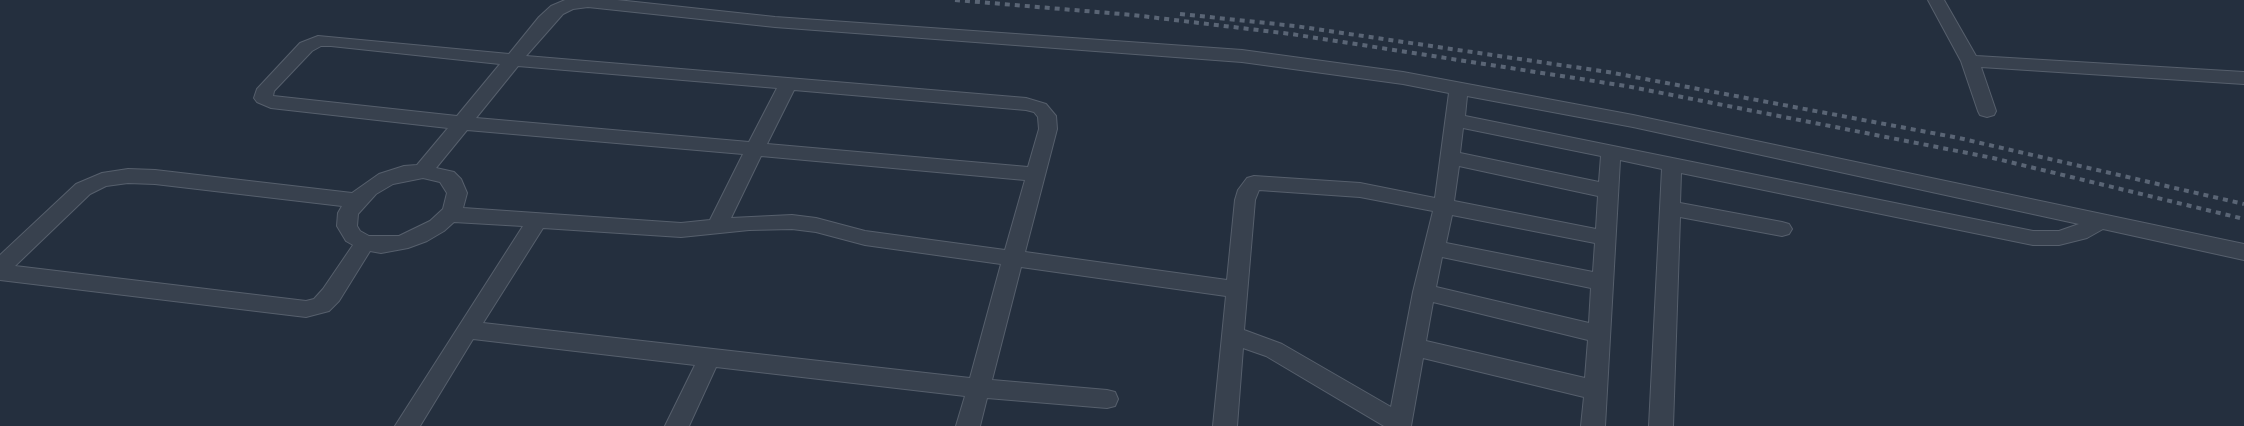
<!DOCTYPE html>
<style>
body{margin:0}
canvas{display:block;background:#242f3e}
</style>
<canvas width="2244" height="426"></canvas>
<script>
const ctx = document.querySelector('canvas').getContext('2d');
ctx.lineJoin = 'round';
const shape = rows => new Path2D(rows.map(r => 'M' + r).join(''));
function trace(path, color, width, dash) { ctx.strokeStyle = color; ctx.lineWidth = width; ctx.lineCap = dash ? 'butt' : 'round'; ctx.setLineDash(dash || []); ctx.stroke(path); }
function fillPath(path, color) { ctx.fillStyle = color; ctx.fill(path, 'evenodd'); }
const minor = shape([
 [565,0,617,0,775,17,1242,50,1403,72,1633,115,2244,244,2244,260,2103,229,2087,238,2059,245,2033,245,1681,173,1680,203,1782,222,1789,224,1792,229,1789,234,1782,236,1680,217,1673,426,1649,426,1662,169,1620,160,1605,426,1581,426,1584,397,1423,358,1411,426,1384,426,1266,356,1243,348,1237,426,1213,426,1226,296,1021,267,992,380,1107,390,1115,392,1118,399,1115,406,1107,408,987,398,980,426,956,426,965,396,716,367,689,426,665,426,695,365,473,339,420,426,395,426,523,226,454,222,444,231,427,241,408,248,381,253,370,251,339,301,329,311,306,317,0,280,0,255,76,184,102,173,128,169,155,170,352,193,379,174,404,166,417,165,448,128,271,108,257,102,254,98,257,89,300,43,318,36,509,54,539,17,551,6,565,0],
 [588,7,775,27,1242,62,1403,84,1449,93,1435,198,1360,183,1254,176,1247,178,1238,190,1235,200,1227,280,1025,252,1057,129,1056,116,1046,104,1026,98,526,56,563,14,573,9,588,7],
 [321,46,331,46,500,64,457,116,273,96,274,91,312,51,321,46],
 [518,66,777,88,749,142,476,118,518,66],
 [794,90,1026,110,1034,112,1038,117,1039,129,1028,167,767,144,794,90],
 [1467,96,1633,127,2079,224,2059,231,2033,231,1465,116,1467,96],
 [1463,128,1601,156,1599,182,1460,153,1463,128],
 [467,130,743,154,710,220,681,223,463,208,467,193,461,179,454,172,436,168,467,130],
 [761,156,1025,180,1005,250,865,231,816,218,792,215,731,218,761,156],
 [1459,166,1598,196,1596,229,1454,201,1459,166],
 [423,178,440,182,447,193,443,209,430,221,399,236,369,236,360,231,357,226,358,214,376,194,393,184,423,178],
 [128,183,155,184,342,206,338,213,337,226,346,241,353,245,323,289,314,299,306,301,15,266,90,194,106,186,128,183],
 [1259,190,1360,197,1433,211,1413,292,1391,407,1282,344,1244,330,1255,200,1259,190],
 [1452,215,1595,243,1593,272,1446,243,1452,215],
 [543,228,681,237,749,230,792,229,816,232,865,245,1001,264,970,378,483,323,543,228],
 [1442,257,1591,288,1589,323,1436,287,1442,257],
 [1433,302,1588,340,1585,378,1426,341,1433,302],
 [1928,0,1944,0,1976,56,2244,72,2244,84,1981,67,1996,111,1994,115,1987,117,1980,115,1978,111,1961,61,1928,0]
]);
const rail = shape([
 [955,0,1133,15,1291,34,1626,86,1993,158,2244,219],
 [1180,14,1295,26,1608,72,1959,138,2244,204]
]);
trace(minor, '#565f6c', 2);
fillPath(minor, '#38414e');
trace(rail, '#5a6575', 4, [5, 5]);
</script>
